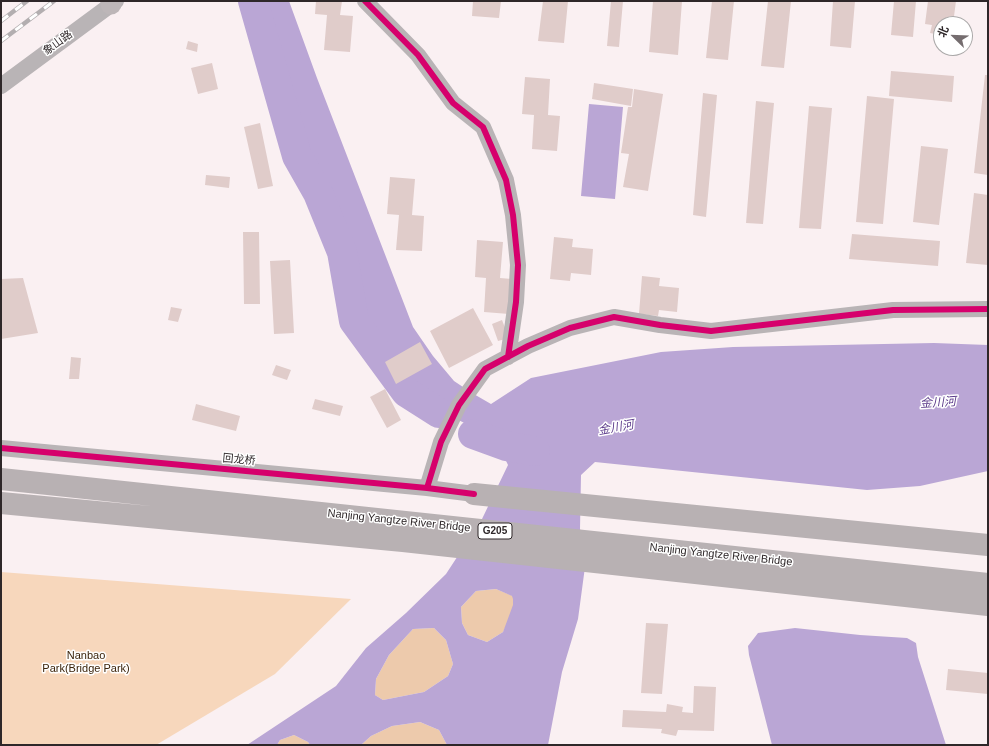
<!DOCTYPE html>
<meta charset="utf-8">
<style>
body{margin:0}
#map{position:relative;width:989px;height:746px;overflow:hidden;background:#faf0f2;font-family:Helvetica,"Noto Sans SC",sans-serif}
canvas{display:block}
.frame{position:absolute;inset:0;border:2px solid #2e2729;pointer-events:none}
.north{position:absolute;left:933px;top:16px;width:40px;height:40px;box-sizing:border-box;background:#fff;border:1px solid #aba9a9;border-radius:50%;rotate:293deg;font-size:11px;font-weight:700;line-height:16px;text-align:center;color:#2e2729}
.north::after{content:'';display:block;margin:auto;width:14px;height:18px;background:#756d6f;clip-path:polygon(50% 0,100% 100%,50% 72%,0 100%)}
</style>
<div id="map">
<canvas width="989" height="746"></canvas>
<div class="frame"></div>
<div class="north">北</div>
</div>
<script>
const ctx = document.querySelector('canvas').getContext('2d');
ctx.lineJoin = 'round';
function fillPath(path, color) { ctx.fillStyle = color; ctx.fill(path, 'evenodd'); }
const shape = rows => new Path2D(rows.map(r => 'M' + r).join(''));
function trace(path, color, width, dash) { ctx.strokeStyle = color; ctx.lineWidth = width; ctx.lineCap = dash ? 'butt' : 'round'; ctx.setLineDash(dash || []); ctx.stroke(path); }
function write(font, color, halo, rows, align = 'center') {
  ctx.font = font + ' Helvetica,"Noto Sans SC",sans-serif'; ctx.lineWidth = 3; ctx.setLineDash([]); ctx.textBaseline = 'middle'; ctx.strokeStyle = halo; ctx.fillStyle = color; for (const [text, x, y, turn = 0] of rows) {
    ctx.save(); ctx.translate(x, y); ctx.rotate((+turn || 0) * Math.PI / 180); ctx.textAlign = isNaN(turn) ? turn : align; if (halo) ctx.strokeText(text, 0, 0); ctx.fillText(text, 0, 0); ctx.restore();
  }
}
const green = shape([
 [1,572,351,599,275,674,156,745,1,745]
]);
const forest = shape([
 [496,589,513,596,513,613,503,632,487,642,468,635,462,623,461,607,476,591],
 [434,628,446,640,453,664,448,676,424,692,383,700,375,695,376,679,389,655,413,629],
 [420,722,439,730,447,745,361,745,371,736,392,726],
 [294,735,308,742,310,745,277,745,280,740]
]);
const water = shape([
 [261,1,289,1,317,78,413,327,433,356,454,381,472,393,491,404,531,378,661,352,733,347,934,343,988,345,988,471,920,486,867,490,595,462,581,475,580,529,587,552,578,619,562,672,548,745,447,745,439,730,420,722,392,726,371,736,361,745,310,745,308,742,294,735,280,740,277,745,247,745,336,686,366,648,406,613,446,574,482,519,508,465,499,446,487,434,444,413,401,377,380,351,362,314,320,183,289,97],
 [496,589,512,596,513,599,513,605,503,632,487,642,468,635,462,623,461,607,476,591],
 [434,628,446,640,453,664,448,676,424,692,383,700,375,695,376,679,389,655,413,629],
 [589,104,623,107,615,199,581,196],
 [795,628,860,635,907,638,916,643,918,657,946,745,772,745,749,655,748,646,758,633]
]);
const river = shape([
 [253,1,297,156,318,193,342,252,354,321,406,392,439,413],
 [473,434,506,446,535,451]
]);
const building = shape([
 [316,1,342,1,340,15,353,16,350,52,324,50,327,15,315,14],
 [473,1,501,1,499,18,472,16],
 [543,1,568,1,564,43,538,41],
 [611,1,623,1,619,47,607,46],
 [653,1,682,1,678,55,649,52],
 [712,1,734,1,728,60,706,58],
 [768,1,791,1,784,68,761,66],
 [833,1,855,1,851,48,830,46],
 [894,1,916,1,913,37,891,35],
 [928,1,956,1,953,24,941,24,941,35,930,33,932,25,925,24],
 [188,41,198,44,197,52,186,49],
 [212,63,218,89,198,94,191,68],
 [891,71,954,76,952,102,889,96],
 [985,75,988,75,988,175,974,173],
 [525,77,550,79,548,115,560,116,557,151,532,149,534,115,522,114],
 [594,83,633,89,631,106,592,99],
 [634,89,663,94,648,191,623,187,629,154,621,153,628,107,632,107],
 [703,93,717,95,706,217,693,215],
 [867,96,894,99,883,224,856,222],
 [756,101,774,103,763,224,746,223],
 [809,106,832,108,821,229,799,228],
 [260,123,273,186,258,189,244,127],
 [921,146,948,149,939,225,913,222],
 [206,175,230,177,229,188,205,185],
 [390,177,415,179,412,215,424,216,422,251,396,250,399,215,387,214],
 [974,193,988,195,988,265,966,263],
 [243,232,259,232,260,304,244,304],
 [852,234,940,241,938,266,849,259],
 [554,237,573,239,572,247,593,249,591,275,571,273,570,281,550,279],
 [477,240,503,242,500,278,512,279,509,314,484,312,486,278,475,277],
 [290,260,294,333,274,334,270,261],
 [642,276,660,278,659,286,679,288,677,312,659,310,658,316,639,314],
 [23,278,38,333,1,339,1,279],
 [171,307,182,309,178,322,168,320],
 [473,308,493,345,449,368,430,331],
 [502,320,509,338,498,341,492,324],
 [420,342,432,364,396,384,385,362],
 [71,357,81,358,79,379,69,379],
 [276,365,291,370,287,380,272,375],
 [385,389,401,420,387,428,370,397],
 [315,399,343,406,340,416,312,409],
 [196,404,240,416,236,431,192,420],
 [646,623,668,624,662,694,641,693],
 [948,669,988,673,988,694,946,690],
 [694,686,716,687,714,731,678,730,676,736,661,733,662,729,622,727,623,710,666,712,667,704,683,707,682,712,693,713]
]);
const minor = shape([
 [365,1,418,55,453,103,483,127,506,180,513,215,518,265,516,302,508,357],
 [1,86,116,1],
 [1,448,427,488,474,494],
 [427,488,441,442,459,405,485,369,528,346,570,328,614,317,660,325,711,331,893,310,988,309]
]);
const major = shape([
 [111,1,111,4]
]);
const highway = shape([
 [1,479,988,584],
 [474,494,988,545],
 [1,503,403,541,988,605]
]);
const rail = shape([
 [1,21,27,1],
 [1,41,54,1]
]);
const cycleway = shape([
 [365,1,418,55,453,103,483,127,506,180,513,215,518,265,516,302,508,357],
 [1,448,427,488,474,494],
 [427,488,441,442,459,405,485,369,528,346,570,328,614,317,660,325,711,331,893,310,988,309]
]);
const shields = [
 [495,531,34]
];
const shieldNames = [
 ["G205",495,531]
];
const streetNames = [
 ["象山路",58,43,-36],
 ["回龙桥",239,460,5],
 ["Nanjing Yangtze River Bridge",399,521,6],
 ["Nanjing Yangtze River Bridge",721,555,6]
];
const parkNames = [
 ["Nanbao",86,656],
 ["Park(Bridge Park)",86,669]
];
const waterNames = [
 ["金川河",938,403,-4],
 ["金川河",616,428,-10]
];
fillPath(green, '#f7d7bc');
fillPath(forest, '#edcaac');
fillPath(water, '#baa6d5');
trace(river, '#baa6d5', 30);
fillPath(building, '#e0ccca');
trace(minor, '#b9b4b6', 16);
trace(major, '#bdb6b8', 21);
trace(highway, '#b8b1b3', 22);
trace(rail, '#b3aeb0', 4.5);
trace(rail, '#fff', 3, [9]);
trace(cycleway, '#d6006c', 6);
for (const [x, y, w] of shields) { const box = new Path2D(); box.roundRect(x - w / 2, y - 8, w, 16, 3); ctx.fillStyle = '#fff'; ctx.fill(box); trace(box, '#2e2729', 1); }
write('bold 10px', '#2e2729', null, shieldNames);
write('11px', '#2e2729', '#fff', streetNames);
write('11px', '#3c250c', '#fff', parkNames);
write('italic 12px', '#5b3a8a', '#fff', waterNames);
</script>
